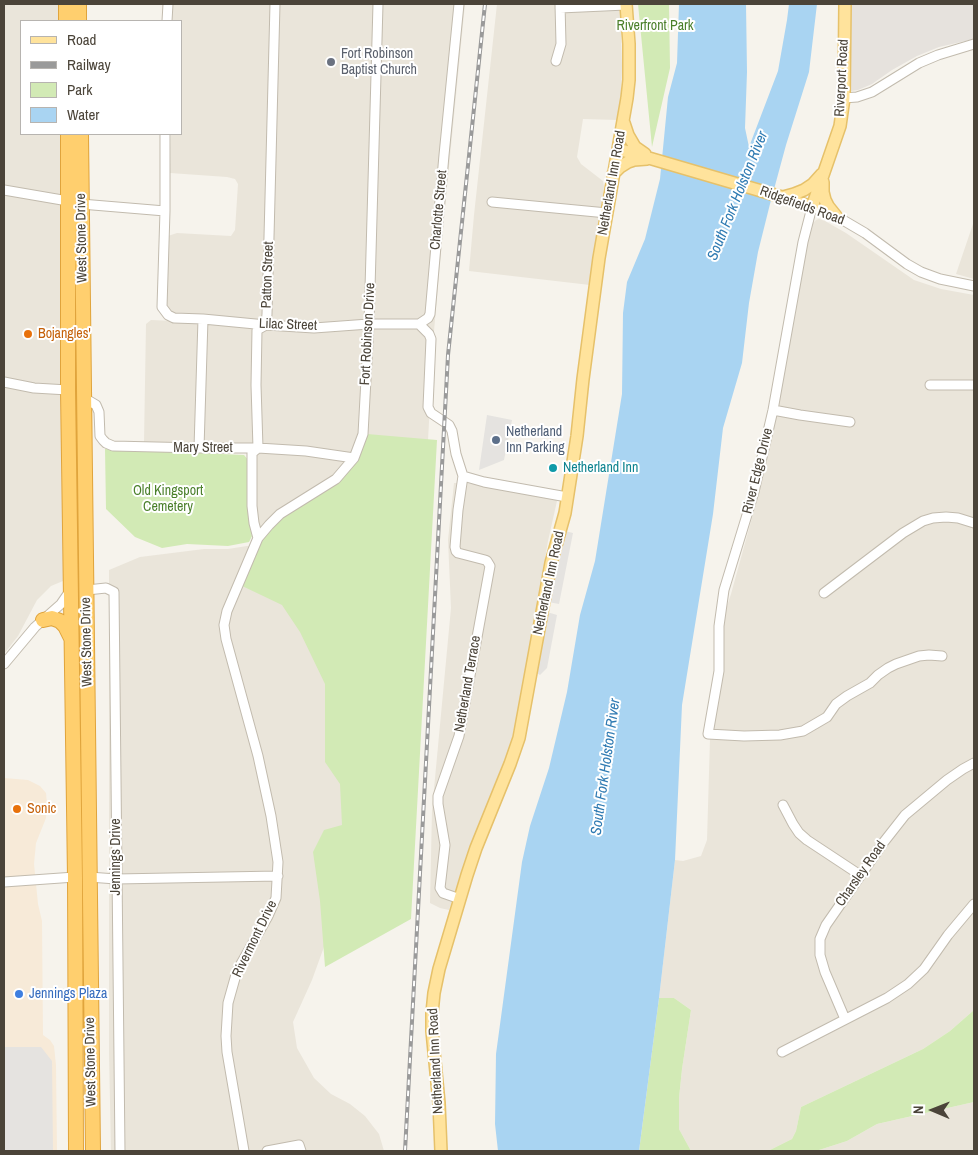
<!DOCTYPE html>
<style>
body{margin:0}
#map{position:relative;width:978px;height:1155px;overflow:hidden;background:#f6f3ec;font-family:"Archivo Narrow",sans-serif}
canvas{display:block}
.frame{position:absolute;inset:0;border:5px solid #4b4439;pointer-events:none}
.legend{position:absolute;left:20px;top:20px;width:162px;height:115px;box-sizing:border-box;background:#fff;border:1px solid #b7b4b0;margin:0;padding:6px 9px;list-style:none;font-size:15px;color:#4b4439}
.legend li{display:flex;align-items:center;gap:10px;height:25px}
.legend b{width:25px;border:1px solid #b7b4b0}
.north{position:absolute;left:908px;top:1085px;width:50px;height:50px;-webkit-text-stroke:4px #fff;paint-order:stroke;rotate:271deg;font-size:14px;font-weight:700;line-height:20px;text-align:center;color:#4b4439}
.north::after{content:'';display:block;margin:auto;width:18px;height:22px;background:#4b4439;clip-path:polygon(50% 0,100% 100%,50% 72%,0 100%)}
</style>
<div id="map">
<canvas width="978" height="1155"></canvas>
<div class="frame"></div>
<ul class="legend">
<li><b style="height:6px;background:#ffe39c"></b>Road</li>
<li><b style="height:6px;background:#9a9a9a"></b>Railway</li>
<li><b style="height:14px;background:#d2eab5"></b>Park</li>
<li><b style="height:14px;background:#a9d4f2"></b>Water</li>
</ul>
<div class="north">N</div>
</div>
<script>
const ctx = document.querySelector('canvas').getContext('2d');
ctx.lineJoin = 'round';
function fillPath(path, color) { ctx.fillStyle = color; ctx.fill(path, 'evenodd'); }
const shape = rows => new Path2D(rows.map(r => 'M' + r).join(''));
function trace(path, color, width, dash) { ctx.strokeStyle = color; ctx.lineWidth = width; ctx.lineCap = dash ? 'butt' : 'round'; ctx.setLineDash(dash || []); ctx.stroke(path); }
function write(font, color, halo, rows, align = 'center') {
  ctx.font = font + ' "Archivo Narrow",sans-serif'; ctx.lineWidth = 4; ctx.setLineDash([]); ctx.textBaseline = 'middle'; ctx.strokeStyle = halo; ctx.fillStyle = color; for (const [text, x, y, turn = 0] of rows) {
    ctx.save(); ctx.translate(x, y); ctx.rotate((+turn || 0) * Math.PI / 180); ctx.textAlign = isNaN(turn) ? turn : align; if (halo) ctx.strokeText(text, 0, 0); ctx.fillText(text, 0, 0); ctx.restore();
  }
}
const residential = shape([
 [4,4,61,4,62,21,21,21,21,134,63,134,63,581,51,586,37,600,18,636,4,654],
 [173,4,465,4,446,197,434,331,428,440,353,451,343,465,331,478,274,513,260,531,255,505,256,454,262,444,144,442,146,324,151,320,173,321,169,311,166,300,168,236,177,233,231,236,235,230,238,184,235,179,227,177,170,173,171,134,181,134,181,21,172,21],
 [497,4,620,4,622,66,621,102,618,120,583,119,577,157,581,164,603,181,604,187,590,285,469,271,474,215],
 [819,219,825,221,846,233,914,280,941,289,974,295,974,1010,950,1031,923,1049,801,1107,796,1131,792,1139,768,1151,691,1151,679,1129,679,1098,682,1069,691,1010,674,998,659,998,675,860,683,861,701,856,707,840,710,739,722,676,724,622,726,609,731,594,761,485,775,420,802,265,812,224,816,220],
 [974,221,974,279,956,274],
 [454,483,467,483,540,494,552,496,557,501,548,541,524,686,511,743,474,837,449,910,440,908,430,903,432,810,451,608,448,540],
 [247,546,264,547,331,664,347,848,337,911,312,980,293,1022,297,1048,314,1078,331,1094,350,1104,365,1116,379,1134,384,1151,111,1151,109,1053,109,570,140,557,204,549,228,549],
 [974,1102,974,1151,816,1151,847,1141,877,1124]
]);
const commercial = shape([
 [4,778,28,780,40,786,46,793,47,804,46,818,36,843,34,864,38,904,42,921,43,1035,50,1040,54,1046,56,1065,57,1151,4,1151]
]);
const industrial = shape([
 [851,4,974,4,974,39,939,47,917,56,892,70,872,84,858,90,851,91]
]);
const green = shape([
 [638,4,669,4,670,68,652,147],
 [367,434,437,440,411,919,325,967,320,901,313,852,324,830,342,825,340,784,325,762,325,684,300,632,282,605,238,584,269,525,336,479],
 [105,449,244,455,249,461,248,516,252,536,249,542,228,546,187,544,162,548,135,537,106,509],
 [659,998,674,998,691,1010,682,1069,679,1098,679,1129,691,1151,639,1151],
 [974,1010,974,1102,877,1124,847,1141,816,1151,768,1151,792,1139,796,1131,801,1107,923,1049,950,1031]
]);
const parking = shape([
 [487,415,512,420,504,460,479,470],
 [561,530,573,533,559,604,548,602],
 [547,612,557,615,547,668,540,675,537,673],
 [4,1047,41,1047,52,1061,53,1151,4,1151]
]);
const water = shape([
 [679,4,746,4,747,72,745,128,749,147,778,71,787,20,789,4,817,4,809,72,786,145,770,204,758,252,749,303,742,363,723,428,713,514,682,705,675,860,659,998,639,1151,498,1151,495,1124,496,1054,522,862,530,826,549,768,567,692,580,615,595,561,622,394,623,313,627,282,645,239,660,179,668,97,677,63]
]);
const minor = shape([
 [459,4,444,155,430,314,428,318,419,324,429,334,431,339,428,407,431,413,449,425,452,431,456,454,463,476,484,482,567,497],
 [560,8,626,5],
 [167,21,168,4],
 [556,61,561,44,560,4],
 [844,98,857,97,872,92,919,63,938,55,974,44],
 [165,134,165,211,162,307,168,315,174,318,203,319,266,325,314,328,369,324,419,324],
 [4,190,68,201],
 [492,202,607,213],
 [81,204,165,211],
 [4,382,34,388,68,390],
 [930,385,974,385],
 [84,398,96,405,99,412,100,436,103,440,106,443,113,446,199,448,258,448,306,451,354,458],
 [773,410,800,415,850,422],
 [199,448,203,319],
 [258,538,254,523,252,506,252,453,258,448,256,385,257,330,266,325,267,314,275,4],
 [87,590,106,588,114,592,120,1151],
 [824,593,903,533,923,521,933,518,946,517,958,518,974,523],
 [942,656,929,655,919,656,896,664,888,668,878,675,870,683,847,696,836,704,827,717,803,731,780,735,744,736,708,734,719,671,719,626,724,590,754,492,773,410,803,242,812,207,836,216,865,233,907,264,921,272,940,279,974,286],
 [4,664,35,627,61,604,70,591],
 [783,805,793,824,799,833,807,840,860,875],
 [89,877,116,879,278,876],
 [4,882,75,877],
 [460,899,443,893,440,888,445,845,438,804,438,796,459,736,490,566,487,561,485,560,458,553,456,551,455,547,458,510,463,476],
 [845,1019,825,972,820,955,820,939,826,925,883,843,905,815,947,780,963,769,974,763],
 [782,1052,887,998,908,984,924,969,948,935,974,904],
 [244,1151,227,1052,226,1036,228,1003,237,971,268,916,276,898,278,862,271,816,258,756,226,639,224,625,227,611,258,538,269,525,280,514,336,479,354,458,363,434,369,324,378,4],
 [267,1151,299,1145,301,1151]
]);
const major = shape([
 [624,123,628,135,635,147,645,154],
 [618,149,782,197,812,207,840,126,844,98,845,4],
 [613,174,620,167,628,162,634,160,647,159],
 [823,182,823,192,825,200,828,206,836,216],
 [783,197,794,194,804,190,813,184,822,174],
 [441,1151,439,1103,432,1031,432,1013,434,993,439,969,467,875,476,848,510,764,519,738,551,563,565,513,577,436,583,379,599,258,627,98,629,80,629,44,626,4]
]);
const highway = shape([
 [66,4,66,21],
 [79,4,79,21],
 [68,134,68,390,75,877,76,1151],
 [81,134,93,1151],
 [43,620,52,618,60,621,65,626,71,638]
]);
const rail = shape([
 [405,1151,448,355,485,4]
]);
const markers = [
 [331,62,5,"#6b7280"],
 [28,334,5,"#e8710a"],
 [496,440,5,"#5c6f8a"],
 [553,468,5,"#0f9aa8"],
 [17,809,5,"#e8710a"],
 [19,994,5,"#3f7fe0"]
];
const parkNames = [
 ["Riverfront Park",655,26],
 ["Old Kingsport",168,491],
 ["Cemetery",168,507]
];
const worshipNames = [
 ["Fort Robinson",341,54],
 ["Baptist Church",341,70]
];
const streetNames = [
 ["Riverport Road",842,78,-87],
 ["Netherland Inn Road",612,183,-80],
 ["Ridgefields Road",802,206,20],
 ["Charlotte Street",439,210,-85],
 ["West Stone Drive",82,238,-91],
 ["Patton Street",268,275,-88],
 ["Lilac Street",288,325,2],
 ["Fort Robinson Drive",368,334,-87],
 ["Mary Street",203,448],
 ["River Edge Drive",758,471,-76],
 ["Netherland Inn Road",549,583,-78],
 ["West Stone Drive",87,642,-91],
 ["Netherland Terrace",468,684,-80],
 ["Jennings Drive",116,857,-90],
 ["Charsley Road",861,874,-55],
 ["Rivermont Drive",255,939,-64],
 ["Netherland Inn Road",436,1061,-93],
 ["West Stone Drive",91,1062,-91]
];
const foodNames = [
 ["Bojangles'",38,334],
 ["Sonic",27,809]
];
const serviceNames = [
 ["Netherland",506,432],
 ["Inn Parking",506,448]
];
const cultureNames = [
 ["Netherland Inn",563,468]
];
const shopNames = [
 ["Jennings Plaza",29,994]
];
const waterNames = [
 ["South Fork Holston River",738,196,-68],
 ["South Fork Holston River",606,767,-82]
];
fillPath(residential, '#eae5da');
fillPath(commercial, '#f7ead8');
fillPath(industrial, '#e6e2dd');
fillPath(green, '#d2eab5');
fillPath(parking, '#e5e3e0');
fillPath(water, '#a9d4f2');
trace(minor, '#c2bbae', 11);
trace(major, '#e6c16a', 14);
trace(highway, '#e0a43c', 16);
trace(minor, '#fff', 9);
trace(major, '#ffe39c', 11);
trace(highway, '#ffcf6e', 14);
trace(rail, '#9a9a9a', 4);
trace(rail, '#fff', 2, [5.5]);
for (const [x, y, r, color] of markers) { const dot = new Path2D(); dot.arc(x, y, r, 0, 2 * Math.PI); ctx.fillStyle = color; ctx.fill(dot); trace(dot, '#fff', 2); }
write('14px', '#4a7f2a', '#fff', parkNames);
write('14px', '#5b616d', '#fff', worshipNames, 'left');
write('14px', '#4b4439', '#fff', streetNames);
write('14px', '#c56008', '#fff', foodNames, 'left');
write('14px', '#4e5e75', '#fff', serviceNames, 'left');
write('14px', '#0d838f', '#fff', cultureNames, 'left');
write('14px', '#366cbe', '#fff', shopNames, 'left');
write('italic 15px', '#2e7ab2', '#fff', waterNames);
</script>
